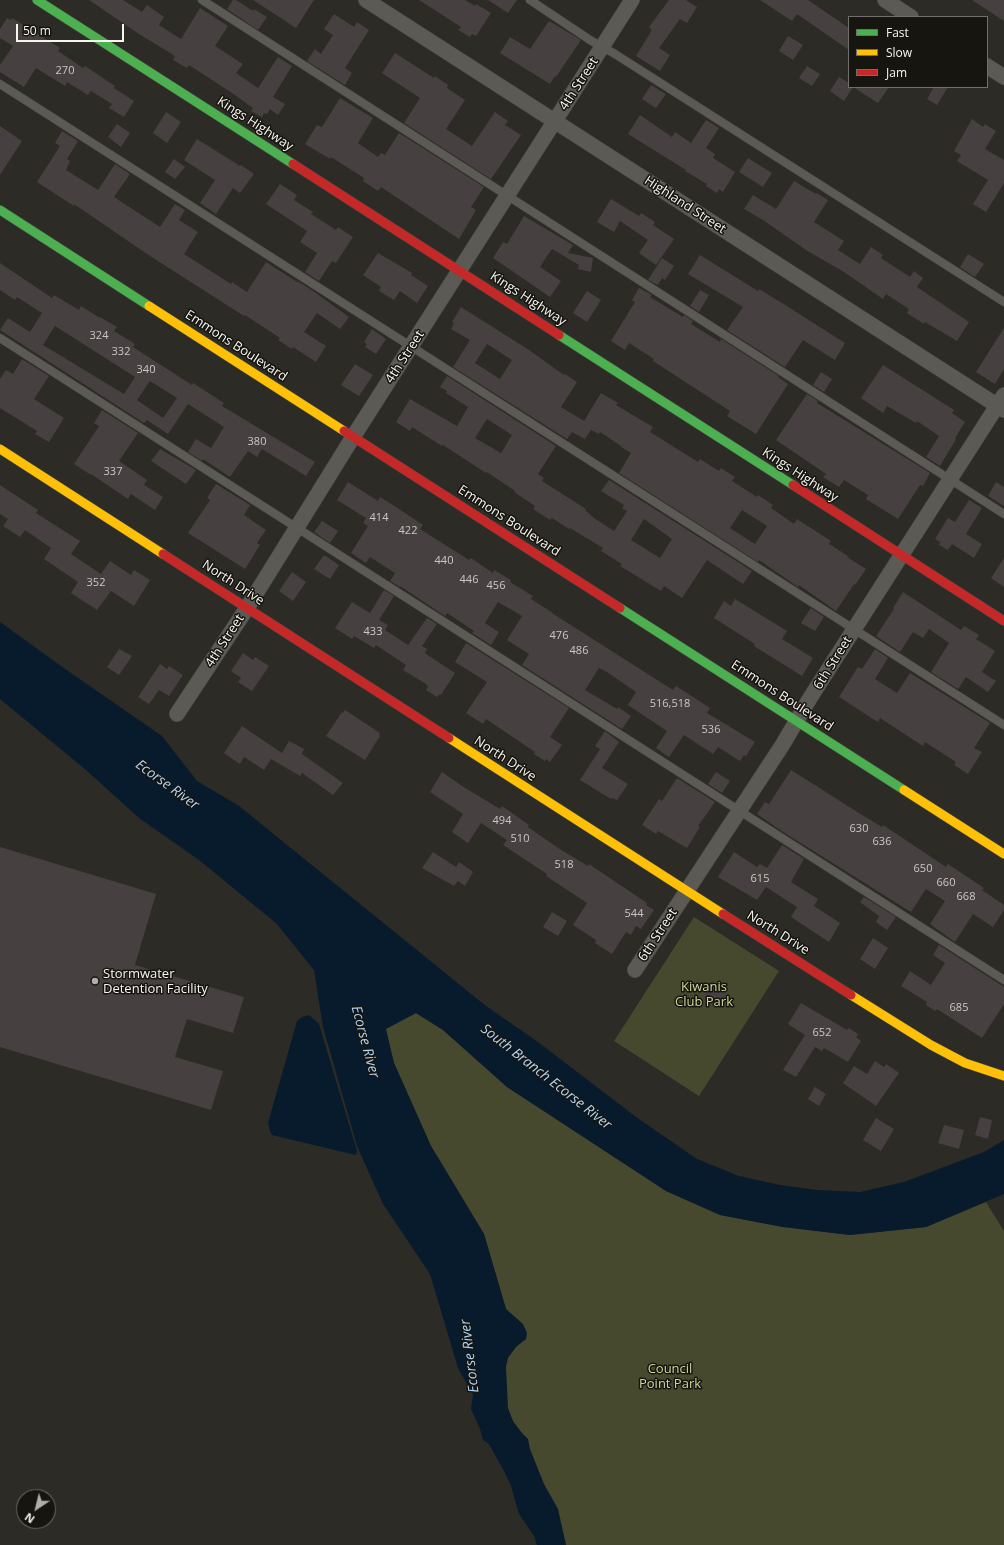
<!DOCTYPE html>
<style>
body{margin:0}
#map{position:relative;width:1004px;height:1545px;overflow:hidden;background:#2c2b25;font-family:"Open Sans",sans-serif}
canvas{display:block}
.legend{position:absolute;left:848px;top:16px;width:140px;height:72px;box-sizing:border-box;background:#161510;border:1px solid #706f69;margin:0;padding:5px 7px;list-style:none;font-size:12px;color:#f7f5ee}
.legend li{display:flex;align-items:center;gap:8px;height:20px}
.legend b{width:20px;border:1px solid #706f69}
.north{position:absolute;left:16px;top:1489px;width:40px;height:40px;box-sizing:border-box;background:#161510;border:1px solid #706f69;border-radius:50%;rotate:215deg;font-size:11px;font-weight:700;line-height:16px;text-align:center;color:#f7f5ee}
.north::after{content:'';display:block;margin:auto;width:14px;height:18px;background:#b0aea8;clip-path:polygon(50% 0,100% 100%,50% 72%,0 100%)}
.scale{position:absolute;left:16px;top:24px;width:108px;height:18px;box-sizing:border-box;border:2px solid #f7f5ee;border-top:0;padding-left:5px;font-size:12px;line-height:14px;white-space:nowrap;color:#f7f5ee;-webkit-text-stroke:3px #161510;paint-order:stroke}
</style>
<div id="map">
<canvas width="1004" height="1545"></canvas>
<ul class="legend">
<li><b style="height:5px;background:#4caf50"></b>Fast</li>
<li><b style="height:5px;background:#ffc107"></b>Slow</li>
<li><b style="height:5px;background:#c62828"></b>Jam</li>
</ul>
<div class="north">N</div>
<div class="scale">50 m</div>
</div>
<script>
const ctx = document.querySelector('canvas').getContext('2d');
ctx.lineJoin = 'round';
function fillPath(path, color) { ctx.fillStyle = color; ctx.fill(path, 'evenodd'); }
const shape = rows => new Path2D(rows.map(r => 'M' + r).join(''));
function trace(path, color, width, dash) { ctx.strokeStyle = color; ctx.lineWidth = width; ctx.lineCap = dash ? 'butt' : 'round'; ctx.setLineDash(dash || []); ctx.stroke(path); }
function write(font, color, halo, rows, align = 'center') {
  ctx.font = font + ' "Open Sans",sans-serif'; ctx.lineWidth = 3; ctx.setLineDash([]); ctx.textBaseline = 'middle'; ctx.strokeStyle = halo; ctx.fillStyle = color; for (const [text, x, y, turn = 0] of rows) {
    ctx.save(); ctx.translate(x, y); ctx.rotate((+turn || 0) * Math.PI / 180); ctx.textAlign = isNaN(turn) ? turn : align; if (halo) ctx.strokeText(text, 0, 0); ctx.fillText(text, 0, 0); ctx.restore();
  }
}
const green = shape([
 [694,917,779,971,699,1096,614,1041],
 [416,1013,443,1030,507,1087,666,1191,720,1215,783,1227,850,1235,926,1227,986,1202,1004,1231,1004,1545,548,1545,473,1395,506,1309,484,1234,431,1146,394,1063,385,1029]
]);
const water = shape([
 [0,622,68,671,162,736,197,781,239,806,486,1006,538,1042,636,1117,697,1159,739,1176,780,1185,817,1190,860,1192,904,1182,984,1152,1004,1140,1004,1194,926,1227,850,1235,783,1227,720,1215,666,1191,507,1087,443,1030,416,1013,386,1029,394,1063,431,1146,484,1234,506,1309,523,1324,527,1333,526,1339,516,1347,508,1358,506,1367,508,1408,513,1421,522,1433,528,1439,530,1449,544,1484,558,1509,566,1545,537,1545,534,1536,519,1514,511,1486,504,1471,489,1444,483,1440,480,1429,471,1409,473,1395,458,1368,430,1274,383,1204,357,1146,323,1027,314,970,276,923,199,860,139,818,86,770,0,699],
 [309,1015,319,1024,357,1151,356,1155,276,1136,272,1135,270,1131,268,1123,297,1021,302,1017]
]);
const building = shape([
 [89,0,123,0,142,12,147,5,164,17,159,25,181,39,200,8,228,26,215,46,243,64,236,73,258,88,278,57,292,66,273,97,285,104,278,115,270,109,267,114,264,113,262,117,251,111,253,108,232,93,189,65,187,68,173,60,175,56,139,34],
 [233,0,236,0,253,11,254,9,267,17,258,30,227,9],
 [253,0,314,0,296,28],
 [419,0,465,0,475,6,476,4,491,13,476,36,472,34,470,37,458,30,461,27],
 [488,0,517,0,508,13],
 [669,0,686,0,697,7,687,23,680,19,659,48,670,55,660,71,636,56,652,30,649,27],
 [760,0,808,0,849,28,849,50,797,14,792,21],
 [972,0,1004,0,1004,21],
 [334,14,354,27,357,22,369,30,345,68,352,73,345,85,307,61,315,49,321,54,333,35,324,29],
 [7,18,11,20,12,18,60,48,58,51,83,68,85,66,115,86,114,88,134,101,124,117,109,108,112,104,91,91,88,95,67,82,65,86,36,68,24,87,0,72,0,65,13,46,0,38,0,29],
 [549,21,581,40,556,77,555,76,550,84,500,53,510,37,530,49],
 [788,36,803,45,793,60,779,51],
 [395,53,434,78,435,76,448,85,447,88,465,100,446,129,472,146,495,112,508,121,505,125,521,135,491,179,404,123,420,98,382,73],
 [807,66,820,74,812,86,799,78],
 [839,77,849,83,849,87,853,87,844,101,830,91],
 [651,85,666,94,656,108,642,99],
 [853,87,889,87,878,103],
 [934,87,948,87,937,105,927,99],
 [340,98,373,118,358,143,378,157,381,153,385,155,399,133,484,187,471,207,476,210,459,239,381,187,378,191,363,181,364,178,331,157,330,159,305,144,317,125,322,127],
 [166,112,181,122,167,143,153,133],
 [640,115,672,137,675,132,691,143,706,120,719,128,706,148,715,154,713,158,735,172,723,192,719,189,717,193,706,186,707,184,685,171,686,170,628,134],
 [972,119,983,127,985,124,996,131,985,149,1004,160,1004,183,986,212,973,204,988,180,957,161,961,155,954,151],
 [117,124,130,133,121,147,108,137],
 [0,126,22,141,0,175],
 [62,131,78,141,67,159,70,161,66,170,98,190,115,164,130,174,114,197,160,227,175,204,185,210,179,220,198,232,184,254,231,284,232,282,247,292,266,262,297,282,299,282,313,291,349,317,340,329,317,313,304,332,326,346,316,362,293,347,292,349,278,340,280,338,245,315,244,316,147,254,74,204,74,206,37,182,60,146,55,143],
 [197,139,240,166,241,165,254,174,240,193,233,188,216,214,200,203,215,180,184,160],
 [748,158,772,173,763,187,739,172],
 [174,159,185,167,175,179,165,172],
 [794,181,816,194,817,193,828,200,814,222,844,241,838,250,860,264,871,247,883,255,881,258,910,277,914,271,923,278,917,287,969,322,957,341,925,322,924,324,907,313,909,309,886,294,883,299,844,272,806,250,763,220,744,209,753,195,776,209],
 [280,184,297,195,294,200,313,212,311,214,336,230,338,227,353,237,336,263,332,261,319,281,305,272,317,253,300,242,307,231,266,204],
 [611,199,639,216,641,213,655,222,653,225,674,239,656,265,639,253,648,240,620,221,614,232,597,222],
 [524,216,573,245,568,253,593,258,591,272,578,269,579,265,552,249,543,262,541,262,543,263,540,267,561,281,550,297,493,258,503,242,507,244],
 [378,253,412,273,411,275,428,286,417,303,400,291,394,300,379,291,381,287,363,275],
 [968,254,984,264,975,277,960,267],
 [700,255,758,291,759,289,782,303,845,343,835,360,803,340,785,367,727,330,743,307,688,274],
 [662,258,674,266,665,280,662,278,658,285,648,280],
 [0,263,52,298,54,295,79,310,81,306,100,318,100,317,117,327,114,331,135,344,133,347,192,385,193,383,224,403,222,406,315,462,306,476,262,449,257,457,248,451,230,477,203,459,202,461,188,452,196,439,211,448,224,427,188,404,168,434,147,420,144,423,0,330,8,318,30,332,42,313,17,297,15,300,0,290],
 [55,326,135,377,124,394,43,345],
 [150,381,177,398,163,418,137,400],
 [639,288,652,295,650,297,683,317,684,315,693,321,691,324,720,342,721,339,779,376,778,377,788,384,756,434,727,416,730,411,653,361,654,359,629,343,625,350,611,341,635,302,632,300],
 [700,290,709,295,699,312,690,306],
 [587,291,601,300,587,322,573,313],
 [461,307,529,350,564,375,565,374,577,382,561,407,584,421,601,393,618,403,616,405,653,427,650,432,698,462,700,459,719,471,721,468,735,477,732,481,757,497,758,495,773,505,771,508,794,524,797,519,831,541,829,544,848,556,847,557,866,569,855,585,854,584,836,611,799,585,798,587,759,560,758,562,619,473,631,453,621,447,621,446,600,432,599,434,591,430,585,439,572,432,567,439,453,367,470,340,451,329,454,323,452,322],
 [487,344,512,360,500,379,475,363],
 [742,510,767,526,755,544,730,528],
 [1004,328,1004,369,995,384,976,372],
 [372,329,386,339,376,354,365,347,367,344,364,342],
 [22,359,49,376,34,399,64,418,49,442,35,434,37,431,0,408,0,379,6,370,13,374],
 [355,364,373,375,359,396,341,385],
 [883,365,954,410,952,413,965,422,955,438,956,439,940,466,926,457,939,436,917,421,916,423,887,406,883,413,861,398],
 [821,372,832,379,824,392,813,385],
 [447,376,556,446,538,474,544,478,542,481,586,509,585,510,594,518,614,531,627,511,622,508,624,505,601,491,609,480,752,571,743,584,707,560,682,598,664,586,661,591,620,566,622,564,601,551,603,548,570,528,569,529,552,518,550,520,533,509,535,506,514,492,515,491,487,472,486,473,443,445,442,446,412,427,410,431,396,422,410,399,457,426,468,407,446,393,447,391,440,387],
 [487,419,512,435,501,453,475,438],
 [644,519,672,539,660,558,631,540],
 [807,394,818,401,817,403,930,473,923,486,920,485,898,519,866,499,868,495,844,480,839,487,823,477,826,474,776,440],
 [102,410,138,433,119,461,147,480,144,485,163,497,155,510,131,494,128,499,91,474,91,475,74,464,99,426,94,423],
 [160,449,196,470,186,484,151,461],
 [348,482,378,501,380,497,396,507,423,525,420,529,469,560,471,558,493,573,494,570,511,580,510,582,533,596,531,599,553,613,552,613,673,690,676,686,710,708,707,713,755,742,746,756,744,755,740,761,718,747,713,754,684,735,669,757,656,748,667,731,628,705,636,692,607,672,599,668,585,690,617,709,618,707,631,716,622,729,522,665,529,654,507,640,522,616,498,602,485,623,499,632,491,645,472,633,474,631,447,613,445,616,400,586,400,587,390,581,395,573,370,557,366,563,351,553,368,526,363,523,366,518,337,500],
 [996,482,1004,487,1004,506,988,496],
 [216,484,250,505,244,515,266,530,257,543,260,545,245,569,188,533,210,500,207,498],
 [0,485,38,510,36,513,80,541,71,554,101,574,110,561,131,575,134,570,150,580,134,606,111,591,97,610,71,593,78,582,44,559,51,548,25,530,20,537,3,526,8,519,0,514],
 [969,500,982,508,966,534,982,544,974,558,952,544,948,550,939,545,940,542,935,539,948,518,955,522],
 [322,521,338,531,330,543,314,532],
 [324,555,339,565,330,579,314,569],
 [1004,558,1004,587,991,578],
 [292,572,306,582,293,601,279,591],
 [384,590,394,596,379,620,388,625,385,630,408,645,427,618,437,624,422,646,427,649,425,653,429,656,455,673,441,695,440,694,437,697,426,690,428,687,426,684,403,670,406,665,376,645,374,648,354,636,352,639,335,628,352,602,370,613],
 [903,592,961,630,964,626,979,635,976,639,995,651,982,672,996,681,988,692,966,677,958,689,931,672,949,643,929,629,923,638,913,632,900,652,876,636,894,609,893,608],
 [735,599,787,631,782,639,813,658,802,676,754,646,755,644,714,618,724,601,731,606],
 [811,608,824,617,815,631,801,623],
 [466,643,569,708,550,737,562,745,550,762,546,759,545,761,534,754,535,752,486,719,483,724,466,713,487,682,455,662],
 [119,649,132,656,119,675,107,667],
 [875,649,888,658,875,679,897,693,910,673,990,723,974,748,982,752,968,774,954,765,956,762,925,742,923,746,880,718,878,722,839,697,858,667,862,669],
 [243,653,253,660,255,657,269,666,252,691,238,682,241,678,231,671],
 [160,664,167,669,169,666,183,675,169,696,159,690,149,704,138,697],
 [345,710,380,733,379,735,380,736,365,760,326,736,342,712,343,713],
 [242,726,282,753,289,741,304,749,302,754,343,783,333,795,302,773,300,776,271,759,264,770,244,757,240,764,224,753],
 [605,731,619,742,602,768,628,784,617,800,612,798,611,799,580,780,600,749,595,746],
 [791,770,859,813,882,827,883,825,946,867,948,864,984,888,982,890,1004,905,1004,910,993,927,973,914,955,942,930,924,945,901,926,889,911,912,780,830,757,814,765,802,769,804],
 [442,772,462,786,500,809,502,806,529,825,528,827,558,848,588,866,589,864,647,903,646,905,654,910,641,929,636,926,631,935,626,932,612,954,595,943,596,940,573,925,587,903,546,876,547,874,503,845,507,840,481,823,468,843,452,832,463,814,430,792],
 [716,772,730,781,722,793,708,784],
 [677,778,715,802,698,826,700,827,687,848,658,831,656,834,642,825,659,799,662,801],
 [782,845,804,859,791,882,818,899,814,906,840,923,829,942,791,917,797,907,766,887,757,900,718,877,734,852,757,867,760,864,767,868],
 [0,847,156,894,135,965,244,997,233,1033,187,1019,175,1057,223,1071,211,1110,0,1047],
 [433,852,456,867,459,862,473,872,465,886,458,881,454,886,422,868],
 [864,897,896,917,887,930,876,922,879,916,860,902],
 [552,912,567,921,558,936,543,927],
 [873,938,888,948,875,969,860,959],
 [939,945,1004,987,1004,1004,982,1038,937,1009,935,1011,926,1005,927,1002,901,986,910,971,931,985,945,963,933,955],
 [712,983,727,993,718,1006,703,997],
 [801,1003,847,1030,849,1028,858,1034,856,1037,861,1041,848,1062,824,1048,822,1051,815,1047,796,1077,783,1070,805,1035,788,1024],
 [875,1061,884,1067,886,1064,899,1073,876,1106,843,1083,854,1066,867,1074],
 [815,1087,826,1094,819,1106,808,1099],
 [980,1117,992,1120,988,1139,975,1135],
 [876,1118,894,1129,881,1151,863,1140],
 [944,1125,964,1130,959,1149,938,1143]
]);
const lane = shape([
 [202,0,1004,514],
 [530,0,590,40,615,54,1004,302],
 [0,84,1004,725],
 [0,338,1004,980]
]);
const street = shape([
 [366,0,1004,410],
 [885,0,911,17],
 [987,66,1004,77],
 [177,714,247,608,353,437,632,0],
 [635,970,783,744,810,698,1004,395]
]);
const fast = shape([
 [37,0,293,164],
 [0,210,149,306],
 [559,335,793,485],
 [620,608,904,790]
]);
const slow = shape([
 [149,306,344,431],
 [0,449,163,554],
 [449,738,723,914],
 [904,790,1004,854],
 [851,995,931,1045,965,1063,1004,1076]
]);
const jam = shape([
 [293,164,559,335],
 [344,431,620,608],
 [793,485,1004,621],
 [163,554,449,738],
 [723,914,851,995]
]);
const markers = [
 [95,981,4,"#b0aea8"]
];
const numberNames = [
 ["270",65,71],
 ["324",99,336],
 ["332",121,352],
 ["340",146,370],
 ["380",257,442],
 ["337",113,472],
 ["414",379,518],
 ["422",408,531],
 ["440",444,561],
 ["446",469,580],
 ["352",96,583],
 ["456",496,586],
 ["433",373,632],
 ["476",559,636],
 ["486",579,651],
 ["516,518",670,704],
 ["536",711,730],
 ["494",502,821],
 ["630",859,829],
 ["510",520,839],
 ["636",882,842],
 ["518",564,865],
 ["650",923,869],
 ["615",760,879],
 ["660",946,883],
 ["668",966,897],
 ["544",634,914],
 ["685",959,1008],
 ["652",822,1033]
];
const streetNames = [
 ["4th Street",579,84,-57],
 ["Kings Highway",255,124,33],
 ["Highland Street",685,205,33],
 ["Kings Highway",528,299,33],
 ["Emmons Boulevard",236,346,33],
 ["4th Street",405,357,-57],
 ["Kings Highway",800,475,33],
 ["Emmons Boulevard",509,521,33],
 ["North Drive",233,583,33],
 ["4th Street",225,641,-57],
 ["6th Street",833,663,-58],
 ["Emmons Boulevard",782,696,33],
 ["North Drive",505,759,33],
 ["North Drive",778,933,32],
 ["6th Street",658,935,-57]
];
const poiNames = [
 ["Stormwater",103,974],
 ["Detention Facility",103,989]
];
const parkNames = [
 ["Kiwanis",704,987],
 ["Club Park",704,1002],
 ["Council",670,1369],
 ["Point Park",670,1384]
];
const waterNames = [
 ["Ecorse River",167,785,36],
 ["Ecorse River",365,1042,75],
 ["South Branch Ecorse River",546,1077,38],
 ["Ecorse River",470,1356,-97]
];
fillPath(green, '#47492f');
fillPath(water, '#081b2d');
fillPath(building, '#474040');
trace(lane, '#4a4844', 9);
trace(street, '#4a4844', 16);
trace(fast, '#4a4844', 10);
trace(slow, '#4a4844', 10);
trace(jam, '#4a4844', 10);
trace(lane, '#5b5a55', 8);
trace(street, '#5b5a55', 15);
trace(fast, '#4caf50', 9);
trace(slow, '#ffc107', 9);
trace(jam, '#c62828', 9);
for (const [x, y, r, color] of markers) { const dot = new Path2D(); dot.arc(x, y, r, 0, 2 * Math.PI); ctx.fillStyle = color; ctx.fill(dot); trace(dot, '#161510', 1.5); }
write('11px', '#cbc8c2', null, numberNames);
write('13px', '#f7f5ee', '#161510', streetNames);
write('13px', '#f7f5ee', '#161510', poiNames, 'left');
write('13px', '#cfd599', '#161510', parkNames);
write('italic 14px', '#afd3f7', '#161510', waterNames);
</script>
